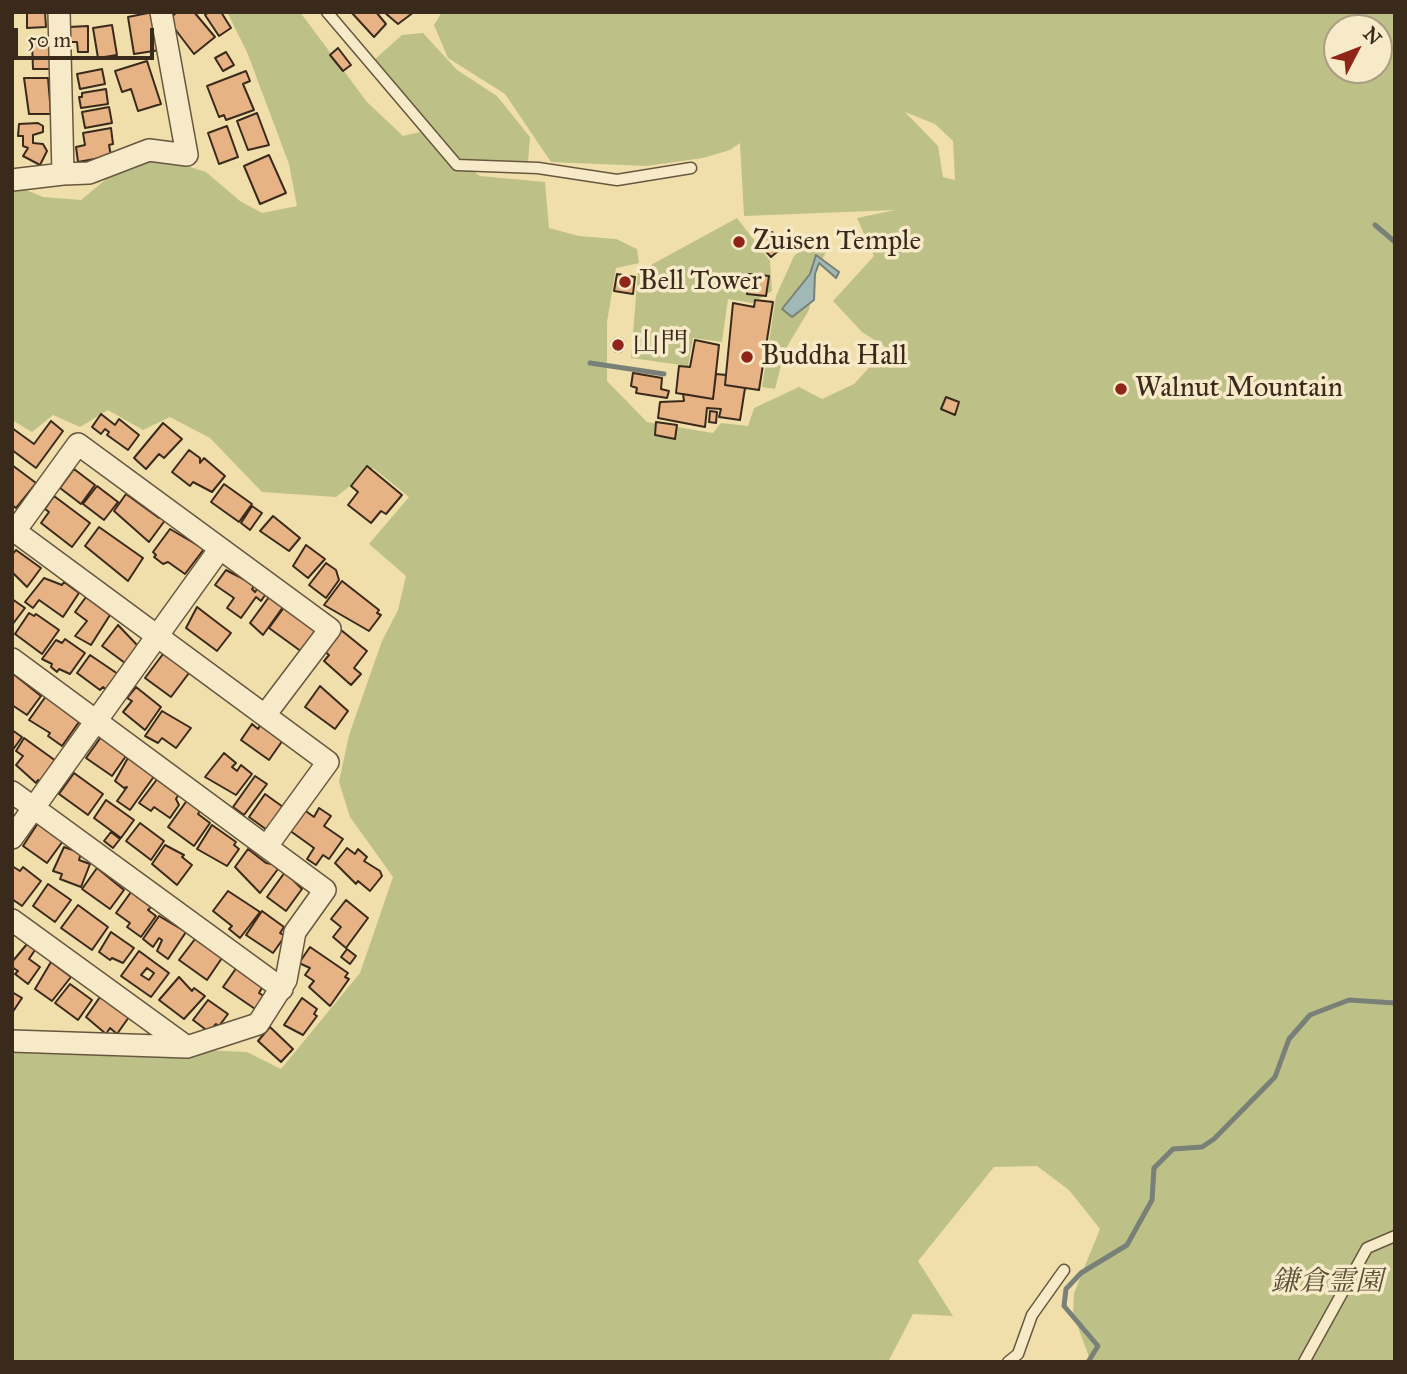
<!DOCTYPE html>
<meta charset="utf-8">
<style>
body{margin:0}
#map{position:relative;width:1407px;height:1374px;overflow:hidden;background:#f1dfab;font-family:"IM FELL Great Primer",serif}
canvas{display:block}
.frame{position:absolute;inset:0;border:14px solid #3a2a1c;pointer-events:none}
.north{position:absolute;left:1323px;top:14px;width:70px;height:70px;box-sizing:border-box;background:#f6eac8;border:2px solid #ab9d83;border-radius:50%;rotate:48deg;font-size:19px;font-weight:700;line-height:28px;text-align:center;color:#3a2a1c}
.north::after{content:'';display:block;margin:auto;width:24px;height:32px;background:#8f2418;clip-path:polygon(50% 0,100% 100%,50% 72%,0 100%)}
.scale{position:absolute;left:14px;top:28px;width:140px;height:32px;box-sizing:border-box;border:4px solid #3a2a1c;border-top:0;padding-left:9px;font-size:21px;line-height:24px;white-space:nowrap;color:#3a2a1c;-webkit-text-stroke:5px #f6eac8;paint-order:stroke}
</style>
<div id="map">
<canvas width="1407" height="1374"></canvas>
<div class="frame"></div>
<div class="north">N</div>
<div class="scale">50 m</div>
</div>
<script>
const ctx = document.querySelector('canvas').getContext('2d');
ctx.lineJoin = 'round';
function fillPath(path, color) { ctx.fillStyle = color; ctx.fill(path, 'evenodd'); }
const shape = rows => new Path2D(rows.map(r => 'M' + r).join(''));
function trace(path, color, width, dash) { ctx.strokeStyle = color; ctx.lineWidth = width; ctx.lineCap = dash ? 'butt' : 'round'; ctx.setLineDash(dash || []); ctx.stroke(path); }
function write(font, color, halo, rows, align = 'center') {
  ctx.font = font + ' "IM FELL Great Primer","Noto Serif JP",serif'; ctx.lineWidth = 7; ctx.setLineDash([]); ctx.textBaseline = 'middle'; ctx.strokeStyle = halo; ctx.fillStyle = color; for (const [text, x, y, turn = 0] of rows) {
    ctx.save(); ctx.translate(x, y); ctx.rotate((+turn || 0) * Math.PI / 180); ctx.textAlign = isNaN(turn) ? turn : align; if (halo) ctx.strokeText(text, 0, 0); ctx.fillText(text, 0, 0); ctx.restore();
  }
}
const green = shape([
 [227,12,300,12,367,102,403,136,420,132,451,154,374,60,402,35,423,33,457,70,497,96,530,137,528,163,457,159,480,176,545,182,549,228,579,236,616,239,637,249,639,263,616,268,607,322,607,381,647,422,713,433,721,423,748,426,754,408,799,387,822,399,854,384,887,348,862,332,833,301,874,256,857,218,895,210,744,216,740,143,730,150,703,158,646,166,551,162,505,94,448,58,434,25,442,12,1395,12,1395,1362,1091,1362,1073,1314,1074,1293,1100,1229,1069,1190,1037,1166,994,1167,918,1261,953,1316,913,1314,888,1362,12,1362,12,1049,128,1057,180,1049,247,1052,281,1069,360,973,393,877,350,817,339,782,349,735,382,641,398,610,406,576,369,544,409,497,373,468,336,497,262,492,210,438,170,417,143,430,108,410,80,427,53,415,32,432,12,420,12,184,43,197,81,200,128,161,171,161,206,172,240,201,262,213,297,206,289,164,247,52],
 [1337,28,1379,28,1379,70,1337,70],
 [905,112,935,124,953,141,955,180,943,177,938,146],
 [737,218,770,261,772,291,752,303,728,299,722,342,693,338,688,366,631,358,638,272],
 [815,238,826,252,814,276,809,310,785,350,775,389,762,387,776,296,794,256]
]);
const water = shape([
 [816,255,839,272,836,278,819,263,815,274,814,300,792,317,782,309,810,274,816,255]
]);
const stream = shape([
 [1375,225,1395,242],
 [590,363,664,374],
 [1088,1362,1098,1346,1064,1306,1066,1289,1081,1273,1127,1245,1152,1200,1154,1168,1173,1149,1202,1147,1214,1139,1275,1077,1289,1039,1310,1015,1349,1000,1395,1003]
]);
const building = shape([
 [27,12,45,12,46,27,27,28,27,12],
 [153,12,160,50,134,54,128,17,153,12],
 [177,12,194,12,215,37,194,54,168,20,177,12],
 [209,12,221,12,231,28,219,36,205,15,209,12],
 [376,12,386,24,374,37,352,13,376,12],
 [384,12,414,12,398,24,384,12],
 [112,25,117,55,98,58,93,28,112,25],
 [88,26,88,52,78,52,77,42,70,42,69,27,88,26],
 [50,42,51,69,33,69,32,43,50,42],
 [338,48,351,65,343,71,330,55,338,48],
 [226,52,234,65,223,71,215,58,226,52],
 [147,61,161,104,138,111,131,89,122,92,115,71,147,61],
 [102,69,105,84,80,89,77,74,102,69],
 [246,71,250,81,243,84,254,110,226,120,224,115,219,117,207,86,246,71],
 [24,78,48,78,51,114,29,114,24,78],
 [106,89,108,104,81,108,79,97,82,97,82,93,106,89],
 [109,107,112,123,85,128,82,112,109,107],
 [257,113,269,145,248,150,237,121,257,113],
 [38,123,43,126,43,132,33,135,33,143,43,144,47,151,40,165,23,156,28,148,23,146,23,136,18,136,19,124,38,123],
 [227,126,238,157,219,164,208,133,227,126],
 [111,128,113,144,109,145,111,156,78,162,76,147,85,145,83,133,111,128],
 [269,155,286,193,260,204,244,166,269,155],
 [772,232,784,246,771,257,760,245,772,232],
 [617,274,635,277,633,294,614,291,617,274],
 [749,274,769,276,766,296,747,294,749,274],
 [755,300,773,302,759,390,725,385,733,303,754,307,755,300],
 '611 345a7 7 0 1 1 14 0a7 7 0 1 1-14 0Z',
 [695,340,719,345,713,399,676,393,679,366,690,367,695,340],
 [633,373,662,378,661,389,669,391,667,398,636,393,637,388,631,386,633,373],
 [716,374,726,375,725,385,745,388,740,420,719,417,721,409,707,408,705,427,658,418,660,402,684,401,683,394,713,399,716,374],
 [946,397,959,402,955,415,941,409,946,397],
 [710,411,717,412,716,423,709,422,710,411],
 [101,414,115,425,119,419,139,435,128,450,107,435,109,432,105,429,101,434,92,427,101,414],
 [51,421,63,431,36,468,12,450,12,428,34,444,51,421],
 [656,422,677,425,675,439,655,435,656,422],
 [163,423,182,439,164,458,159,454,146,469,134,458,163,423],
 [189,450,200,458,200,463,204,458,225,476,212,492,193,482,190,486,172,472,189,450],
 [12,465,36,483,16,508,12,505,12,465],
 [367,466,402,495,386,514,381,511,371,523,348,505,358,492,351,486,367,466],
 [74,469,95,485,81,504,60,488,74,469],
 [224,484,252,504,239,522,211,502,224,484],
 [97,486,118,502,104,520,83,504,97,486],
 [126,494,159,518,162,515,166,519,149,542,114,511,126,494],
 [54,496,90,523,72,547,41,523,49,512,45,509,54,496],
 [252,506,262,513,250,530,241,523,252,506],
 [273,516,300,538,289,551,260,531,273,516],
 [99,527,143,558,128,581,85,546,99,527],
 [170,529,204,549,185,574,168,562,163,564,154,557,156,555,153,552,170,529],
 [306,545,325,559,308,578,293,566,306,545],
 [16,550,41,568,27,587,12,572,12,555,16,550],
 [326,563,336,570,339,580,326,598,309,585,326,563],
 [226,570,255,585,252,589,255,592,260,585,268,591,261,601,256,597,241,618,227,608,234,598,215,585,226,570],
 [44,578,62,585,64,582,79,593,63,617,39,600,33,608,25,602,44,578],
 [342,581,379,610,377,613,381,615,369,631,324,605,342,581],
 [86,597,110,615,91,645,75,636,87,621,75,612,86,597],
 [269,597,283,607,263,635,250,623,269,597],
 [12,599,25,608,12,625,12,599],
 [285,606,319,628,302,652,269,628,285,606],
 [197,607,231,633,217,651,186,628,197,607],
 [29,613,34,616,36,614,59,630,42,654,15,634,29,613],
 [118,625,138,646,125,663,102,646,118,625],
 [341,630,367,651,354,668,361,674,351,685,324,661,329,655,324,651,341,630],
 [65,639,85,653,70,674,59,669,57,672,51,667,52,664,42,659,56,640,62,643,65,639],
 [163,654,169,658,171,656,189,673,171,697,145,678,163,654],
 [90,655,118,674,107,691,103,687,100,690,77,673,90,655],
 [12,673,41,696,27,715,12,705,12,673],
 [320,686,348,711,335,729,305,707,320,686],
 [136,687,161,707,145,730,123,712,132,701,127,698,136,687],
 [46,696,79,722,62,746,48,736,50,733,29,720,46,696],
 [162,711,191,728,176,748,162,738,158,743,145,736,162,711],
 [252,724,258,729,261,724,283,740,269,760,241,740,252,724],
 [12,730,22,737,12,751,12,730],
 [101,737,126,756,112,776,86,758,101,737],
 [24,738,56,761,42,782,38,780,36,783,16,765,23,756,16,751,24,738],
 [224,753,236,763,232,767,237,771,241,765,252,774,236,795,205,777,224,753],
 [129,756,155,775,130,810,117,801,127,787,124,788,115,781,129,756],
 [74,773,103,794,88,815,59,794,74,773],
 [255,776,267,784,244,815,233,807,255,776],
 [158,778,179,794,176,799,179,805,170,818,154,807,151,811,139,803,158,778],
 [265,794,283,807,267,830,249,817,265,794],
 [188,799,201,809,198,814,210,823,194,846,168,827,188,799],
 [106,800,134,820,121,838,94,818,106,800],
 [319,808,331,816,324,826,343,839,329,859,323,855,316,865,307,859,314,848,289,830,303,809,314,817,319,808],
 [38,823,63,841,47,863,23,846,38,823],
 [140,823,164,841,151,860,126,841,140,823],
 [212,825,236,842,234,845,239,849,227,866,197,849,212,825],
 [111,832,120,839,113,848,104,841,111,832],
 [165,845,184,855,182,857,192,865,177,885,152,864,165,845],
 [64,847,81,853,79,860,90,864,81,887,60,879,62,874,53,871,64,847],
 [347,848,355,854,358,849,367,857,364,861,380,871,382,876,370,891,358,881,356,884,335,863,347,848],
 [248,849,266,863,277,865,278,869,260,893,235,867,248,849],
 [12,866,20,871,23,867,41,881,22,906,12,899,12,866],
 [97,868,124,890,110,909,82,889,97,868],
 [285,872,302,889,286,911,267,897,285,872],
 [48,884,71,900,55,922,33,906,48,884],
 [228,891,260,912,240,938,229,929,232,926,213,911,228,891],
 [131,892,151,907,148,910,156,916,141,937,127,927,130,923,116,913,131,892],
 [346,900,368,918,346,948,333,937,341,927,331,919,346,900],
 [78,905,108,927,92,950,61,928,78,905],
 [262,911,284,927,280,933,285,936,273,953,246,935,262,911],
 [159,916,186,932,168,959,157,951,162,940,159,938,153,947,143,939,159,916],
 [111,932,134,948,123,963,112,958,110,960,99,952,111,932],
 [195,939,222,958,207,980,179,960,195,939],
 [27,944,35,950,29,959,40,967,28,984,15,974,18,971,12,967,12,962,27,944],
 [310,947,348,973,345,977,349,979,330,1006,309,987,314,981,305,975,310,968,299,963,310,947],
 [347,949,356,956,350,964,341,957,347,949],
 [139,951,169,973,151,997,121,976,139,951],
 [147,968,154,973,149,980,141,975,147,968],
 [51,962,71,977,52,1001,35,989,51,962],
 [237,967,263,986,259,993,267,998,258,1011,223,987,237,967],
 [179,977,192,991,194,988,205,996,184,1019,159,1000,179,977],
 [70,984,92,1000,78,1020,55,1003,70,984],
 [12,992,22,998,12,1013,12,992],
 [100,997,129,1017,117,1034,110,1028,106,1034,86,1017,100,997],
 [302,998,317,1009,314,1014,317,1016,303,1035,284,1025,302,998],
 [208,1000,228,1014,219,1026,216,1024,209,1032,193,1020,208,1000],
 [270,1027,293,1049,281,1062,258,1041,270,1027]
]);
const lane = shape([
 [327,12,457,165,538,168,617,180,691,168],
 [1008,1362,1018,1354,1032,1315,1064,1270],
 [1304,1362,1367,1248,1395,1236]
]);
const street = shape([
 [59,12,63,174,89,173,149,150,187,155,161,12],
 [12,180,63,174],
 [12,529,328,762,267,846],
 [15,531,78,444,330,629,265,715],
 [12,659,325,890,295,932,286,980,258,1024,187,1047,12,1041],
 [12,792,282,989],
 [12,838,219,550],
 [12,920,187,1047]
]);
const markers = [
 [739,242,7,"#8f2418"],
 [625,282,7,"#8f2418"],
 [618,345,7,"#8f2418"],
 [747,357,7,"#8f2418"],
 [1121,389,7,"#8f2418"]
];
const poiNames = [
 ["Zuisen Temple",753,242],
 ["Bell Tower",639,282],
 ["山門",632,345],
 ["Buddha Hall",761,357],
 ["Walnut Mountain",1135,389]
];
const parkNames = [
 ["鎌倉霊園",1327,1283]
];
fillPath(green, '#bdc187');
fillPath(water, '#a1b9b6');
trace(water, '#788078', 2);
trace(stream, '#788078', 5);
fillPath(building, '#e7b284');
trace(building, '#3a2a1c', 2);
trace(lane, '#685740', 13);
trace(street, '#685740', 24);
trace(lane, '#f6eac8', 10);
trace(street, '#f6eac8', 21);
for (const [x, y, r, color] of markers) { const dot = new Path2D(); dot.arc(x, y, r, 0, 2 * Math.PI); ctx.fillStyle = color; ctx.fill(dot); trace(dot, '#f6eac8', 2.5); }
write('28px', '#3a2a1c', '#f6eac8', poiNames, 'left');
write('italic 28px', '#5b5037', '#f6eac8', parkNames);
</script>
